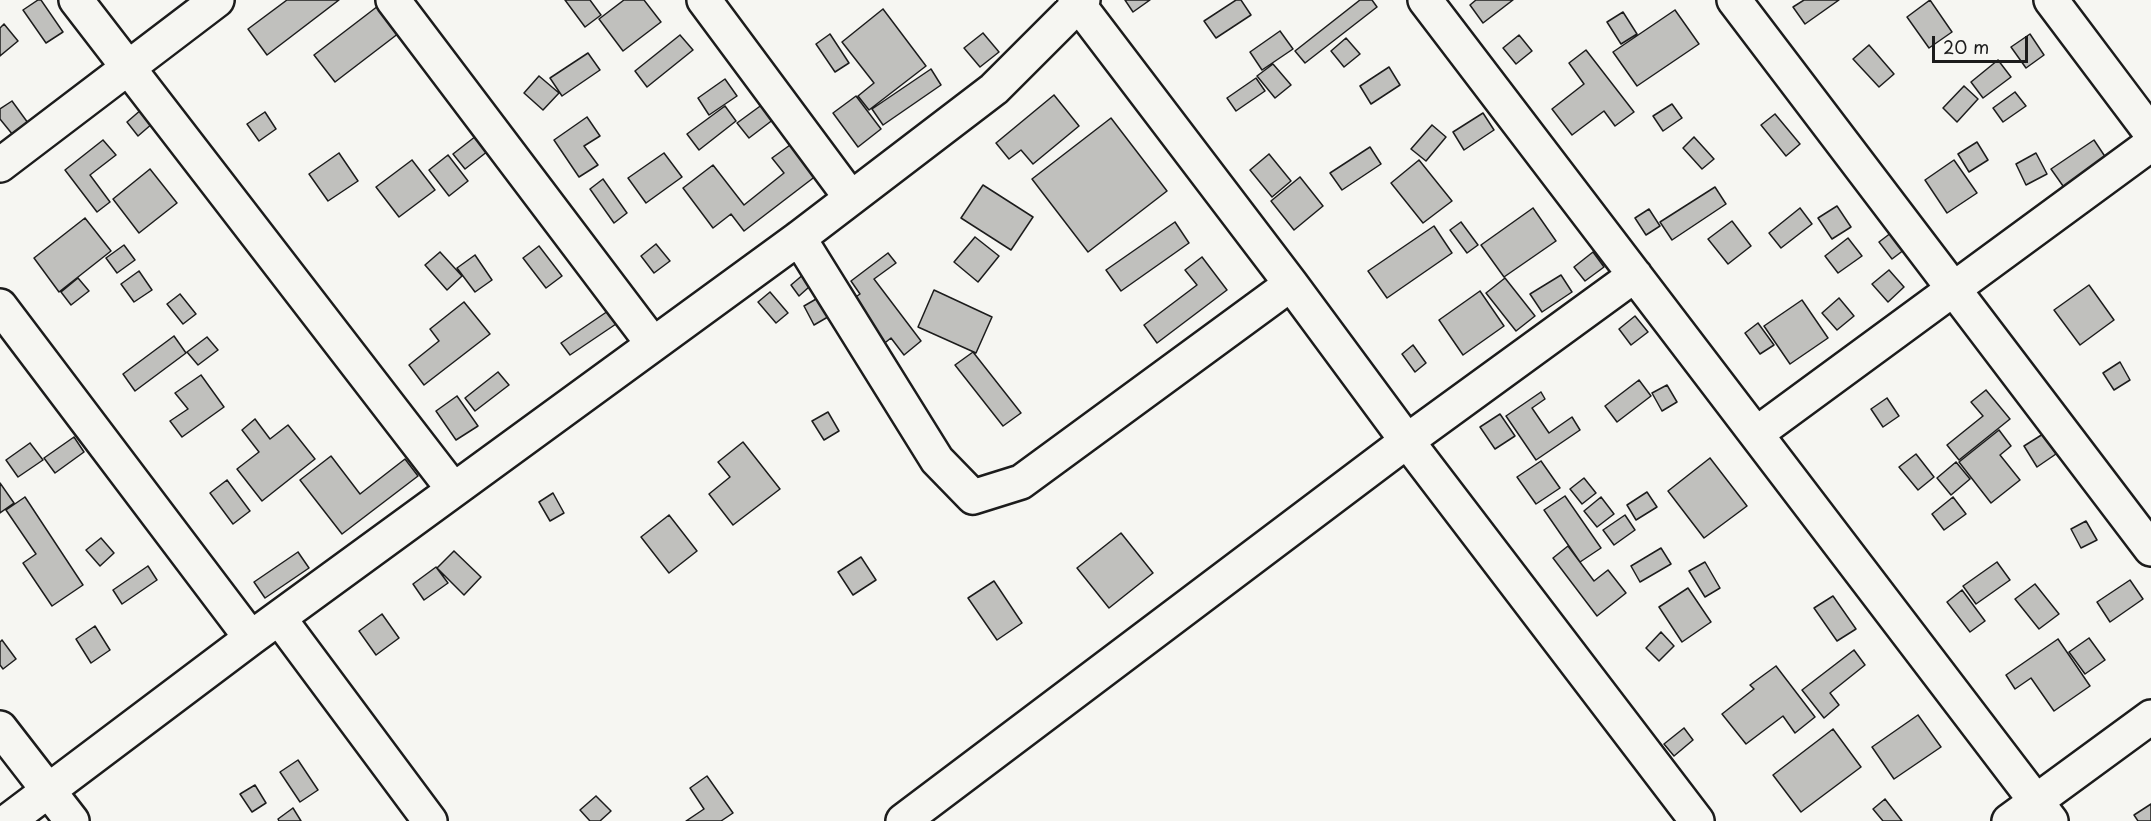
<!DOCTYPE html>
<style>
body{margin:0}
#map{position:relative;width:2151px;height:821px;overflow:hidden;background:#f6f6f2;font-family:"Playpen Sans",sans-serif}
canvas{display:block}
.scale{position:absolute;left:1932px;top:36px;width:96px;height:27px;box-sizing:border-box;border:3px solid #1c1c1c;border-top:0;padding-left:8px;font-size:18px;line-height:21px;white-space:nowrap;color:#1c1c1c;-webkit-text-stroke:4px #f6f6f2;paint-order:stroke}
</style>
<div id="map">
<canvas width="2151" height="821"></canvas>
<div class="scale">20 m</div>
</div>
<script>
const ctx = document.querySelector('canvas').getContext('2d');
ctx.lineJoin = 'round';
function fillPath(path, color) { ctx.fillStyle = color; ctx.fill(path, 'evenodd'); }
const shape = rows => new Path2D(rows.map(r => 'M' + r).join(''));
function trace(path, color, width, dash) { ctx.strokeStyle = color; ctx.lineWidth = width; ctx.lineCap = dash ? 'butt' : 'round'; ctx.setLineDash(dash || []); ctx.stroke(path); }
const building = shape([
 [38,0,41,0,63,32,46,43,23,10,38,0],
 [287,0,339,0,267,55,248,29,287,0],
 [565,0,590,0,601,15,585,27,565,0],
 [624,0,644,0,661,22,623,51,599,19,624,0],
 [1125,0,1150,0,1133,12,1125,0],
 [1236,0,1241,0,1251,15,1216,38,1204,21,1236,0],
 [1360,0,1372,0,1377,7,1305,63,1295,51,1360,0],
 [1476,0,1513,0,1483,23,1470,5,1476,0],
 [1804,0,1839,0,1805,24,1793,7,1804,0],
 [1930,0,1952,32,1929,48,1907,17,1930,0],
 [378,6,399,33,335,82,314,55,378,6],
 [883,9,926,66,869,110,858,96,874,83,842,42,883,9],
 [1675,10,1699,44,1637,86,1613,52,1675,10],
 [1623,12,1637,34,1621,44,1607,22,1623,12],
 [4,24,18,41,0,56,0,28,4,24],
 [1280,31,1293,49,1262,70,1250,52,1280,31],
 [983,33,999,52,980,67,964,48,983,33],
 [830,34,849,63,835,72,816,44,830,34],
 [2030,34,2044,55,2026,68,2011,47,2030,34],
 [680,35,693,50,647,87,635,71,680,35],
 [1519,35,1532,51,1516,64,1503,48,1519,35],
 [1346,38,1360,54,1344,67,1331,51,1346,38],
 [1869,45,1894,74,1879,87,1853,59,1869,45],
 [1586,50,1634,112,1615,126,1604,111,1572,135,1552,109,1584,84,1569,63,1586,50],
 [588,53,600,70,562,96,550,78,588,53],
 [1998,60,2011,77,1983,98,1971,82,1998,60],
 [1273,64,1291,85,1275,98,1257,76,1273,64],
 [1389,67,1400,85,1371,104,1360,86,1389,67],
 [931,69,941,85,883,125,872,109,931,69],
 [539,76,559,93,543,110,524,93,539,76],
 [1256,78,1265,91,1236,111,1227,98,1256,78],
 [725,79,737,96,709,115,698,98,725,79],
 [1964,86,1978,99,1957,122,1943,108,1964,86],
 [2015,92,2026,106,2003,122,1993,108,2015,92],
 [1054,95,1079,126,1033,164,1021,150,1009,159,996,143,1054,95],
 [856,96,881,129,858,147,833,113,856,96],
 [12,101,28,123,13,135,0,119,0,109,12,101],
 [763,104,774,119,749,138,737,123,763,104],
 [1672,104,1682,118,1663,131,1653,116,1672,104],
 [725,106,736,121,699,150,687,134,725,106],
 [142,109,153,123,138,136,127,122,142,109],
 [265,112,276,129,259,141,247,124,265,112],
 [1483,113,1494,130,1464,150,1453,132,1483,113],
 [1775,114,1800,144,1786,156,1761,125,1775,114],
 [587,117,600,136,584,146,598,165,579,177,554,140,587,117],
 [1111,118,1167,191,1088,252,1032,179,1111,118],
 [1432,125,1446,137,1426,161,1411,149,1432,125],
 [476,136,488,151,465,169,453,154,476,136],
 [1694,137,1714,159,1702,169,1683,148,1694,137],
 [103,140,116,155,90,175,110,202,97,212,65,170,103,140],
 [797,140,821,172,744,231,731,214,713,228,683,188,713,165,744,205,784,173,772,158,797,140],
 [2094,140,2110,164,2068,193,2051,169,2094,140],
 [1977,142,1988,160,1969,172,1958,154,1977,142],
 [1370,147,1381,164,1342,190,1330,173,1370,147],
 [339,153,358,181,328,201,309,174,339,153],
 [664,153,682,177,646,203,628,178,664,153],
 [2036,153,2047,174,2026,185,2016,164,2036,153],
 [1269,154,1291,181,1272,197,1250,170,1269,154],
 [448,155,468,181,449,196,429,170,448,155],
 [412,160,435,190,399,217,376,187,412,160],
 [1419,160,1452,201,1423,223,1391,183,1419,160],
 [1954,160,1977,193,1947,213,1925,180,1954,160],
 [150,169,177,203,139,233,113,199,150,169],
 [1300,177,1323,206,1294,230,1271,201,1300,177],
 [603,179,627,213,614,223,590,189,603,179],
 [983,185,1033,217,1011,250,961,218,983,185],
 [1715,187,1726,204,1672,240,1660,222,1715,187],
 [1837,206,1851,227,1832,239,1818,218,1837,206],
 [1533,208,1556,241,1504,277,1481,245,1533,208],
 [1800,208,1812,224,1781,248,1769,233,1800,208],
 [1649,209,1660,226,1646,235,1635,218,1649,209],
 [85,218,111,251,59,292,34,258,85,218],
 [1732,221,1751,246,1728,264,1708,239,1732,221],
 [1175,222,1189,243,1121,291,1106,270,1175,222],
 [1461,222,1478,245,1467,253,1450,230,1461,222],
 [1434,226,1452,253,1387,298,1368,271,1434,226],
 [1900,226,1913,243,1892,259,1879,242,1900,226],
 [975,237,999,256,978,282,954,262,975,237],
 [1848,238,1862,256,1838,273,1825,256,1848,238],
 [656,244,670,261,654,273,641,256,656,244],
 [124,245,135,260,117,273,106,258,124,245],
 [539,246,562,276,546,288,523,258,539,246],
 [440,252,462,276,447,290,425,265,440,252],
 [1593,252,1604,267,1585,281,1574,267,1593,252],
 [888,253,896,263,874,279,921,341,904,355,891,338,881,346,847,303,860,294,851,281,888,253],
 [475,255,492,280,475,292,457,268,475,255],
 [1202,257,1227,290,1157,343,1144,325,1197,285,1185,270,1202,257],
 [811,268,819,278,799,296,791,285,811,268],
 [1889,270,1904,287,1888,302,1872,284,1889,270],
 [139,271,152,290,134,302,121,284,139,271],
 [1561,275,1572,292,1542,312,1530,294,1561,275],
 [78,278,89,291,71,305,61,292,78,278],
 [1505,278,1535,316,1516,331,1486,293,1505,278],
 [2089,285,2114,320,2080,345,2054,310,2089,285],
 [934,290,992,317,976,353,918,327,934,290],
 [1480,291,1504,326,1463,355,1439,320,1480,291],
 [770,292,788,313,776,323,758,302,770,292],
 [180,294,196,314,183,324,167,304,180,294],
 [823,295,833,314,814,325,804,306,823,295],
 [1839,298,1854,316,1837,330,1822,313,1839,298],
 [1802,300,1828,338,1790,364,1764,326,1802,300],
 [464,302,490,334,424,385,409,365,439,341,430,329,464,302],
 [608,311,616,324,570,355,561,343,608,311],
 [1635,316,1648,332,1631,345,1619,329,1635,316],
 [1758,323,1774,345,1760,354,1745,333,1758,323],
 [174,336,186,353,135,391,123,374,174,336],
 [207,337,218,350,198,365,187,352,207,337],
 [1413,345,1426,363,1415,372,1402,354,1413,345],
 [973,352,1021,413,1003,426,955,365,973,352],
 [2120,362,2130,380,2114,390,2103,373,2120,362],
 [498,372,509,385,475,411,465,398,498,372],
 [201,375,224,407,182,437,170,421,188,409,175,393,201,375],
 [1639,380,1651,396,1617,422,1605,406,1639,380],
 [1667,385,1677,402,1662,411,1652,393,1667,385],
 [1986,390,2010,419,1959,460,1947,445,1983,416,1971,402,1986,390],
 [1541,392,1545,399,1532,408,1549,433,1572,417,1580,430,1536,460,1506,416,1541,392],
 [457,396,478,426,456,440,436,411,457,396],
 [1887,398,1899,416,1883,427,1871,409,1887,398],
 [828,412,839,431,824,440,812,421,828,412],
 [1500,414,1515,436,1495,449,1480,427,1500,414],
 [255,419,270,439,288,425,315,459,262,501,237,469,259,452,242,430,255,419],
 [1999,430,2011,446,2000,455,2020,480,1991,503,1959,462,1999,430],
 [2043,434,2056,454,2037,467,2024,446,2043,434],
 [74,437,84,452,55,473,44,458,74,437],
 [743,442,780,489,733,525,709,494,730,477,718,462,743,442],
 [30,443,43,460,18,477,6,460,30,443],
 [1916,454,1934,477,1918,490,1899,467,1916,454],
 [331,456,360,494,405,459,418,476,342,534,300,480,331,456],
 [1710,458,1747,506,1704,538,1668,491,1710,458],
 [1541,461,1560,488,1536,504,1517,477,1541,461],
 [1956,462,1970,479,1951,495,1937,478,1956,462],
 [1584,478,1596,493,1582,504,1570,489,1584,478],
 [227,480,250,511,233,524,210,493,227,480],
 [0,483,14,503,0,513,0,483],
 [1647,492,1657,507,1636,520,1627,505,1647,492],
 [553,493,564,513,550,521,539,502,553,493],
 [1565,496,1601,548,1580,562,1544,510,1565,496],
 [25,497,83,585,52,606,23,563,36,554,6,510,25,497],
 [1601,497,1614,514,1597,527,1584,511,1601,497],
 [1953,497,1966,514,1944,530,1932,514,1953,497],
 [669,515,697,551,669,573,641,537,669,515],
 [1625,515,1635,530,1614,545,1603,530,1625,515],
 [2086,521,2097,540,2081,548,2071,529,2086,521],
 [1121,533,1153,573,1109,608,1077,568,1121,533],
 [101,538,114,553,100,566,86,550,101,538],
 [1568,546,1594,581,1608,570,1626,593,1597,616,1553,558,1568,546],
 [1661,548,1671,564,1640,582,1631,566,1661,548],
 [454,551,481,577,464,595,437,568,454,551],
 [298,552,309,568,265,598,254,582,298,552],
 [861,557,876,580,853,595,838,572,861,557],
 [1705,562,1720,588,1705,597,1689,571,1705,562],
 [1997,562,2010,580,1976,604,1963,586,1997,562],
 [148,566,157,580,122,604,113,590,148,566],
 [436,567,448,583,424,600,413,584,436,567],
 [2130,580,2143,599,2110,622,2097,602,2130,580],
 [994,581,1022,623,997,640,968,598,994,581],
 [2035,584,2059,614,2039,629,2015,599,2035,584],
 [1688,588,1711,622,1682,642,1659,607,1688,588],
 [1962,590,1985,621,1970,632,1947,602,1962,590],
 [1833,596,1856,629,1837,641,1814,608,1833,596],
 [382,614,399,638,376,655,359,631,382,614],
 [95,626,110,650,91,663,76,639,95,626],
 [1661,632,1674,646,1659,661,1646,648,1661,632],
 [2089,638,2105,660,2085,674,2069,652,2089,638],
 [2058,639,2090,686,2054,711,2031,678,2015,689,2006,675,2058,639],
 [2,640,16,659,3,669,0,665,0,642,2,640],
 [1854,650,1865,665,1830,693,1839,705,1824,718,1802,690,1854,650],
 [1776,666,1815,717,1795,733,1783,716,1746,744,1722,714,1754,689,1750,685,1776,666],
 [1918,715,1941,747,1894,779,1872,747,1918,715],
 [1684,728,1693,740,1674,756,1664,744,1684,728],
 [1833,729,1861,767,1801,812,1773,775,1833,729],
 [298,760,318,790,300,802,280,772,298,760],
 [707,776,733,813,721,821,686,821,704,809,690,788,707,776],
 [255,785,266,803,252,812,240,794,255,785],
 [596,796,611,811,600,821,590,821,580,810,596,796],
 [1885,799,1902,821,1883,821,1873,809,1885,799],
 [2151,804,2151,821,2138,821,2134,815,2151,804],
 [293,808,301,821,279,821,278,819,293,808]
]);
const minor = shape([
 [76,0,453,489],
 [393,0,653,344],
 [704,0,851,198],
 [1075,0,1291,284,1407,441,1697,821],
 [1425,0,2051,821],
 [1734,0,2151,549],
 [2051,0,2151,133],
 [0,165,217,0],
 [799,238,937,460,973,497,1021,482,1291,284],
 [0,306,251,638],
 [1756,434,2151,144],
 [279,618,430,821],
 [0,728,72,821],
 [8,821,251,638,799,238,994,89,1083,0],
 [903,821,1407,441,1635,275],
 [2009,821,2151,717]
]);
fillPath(building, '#c0c0bd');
trace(building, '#1c1c1c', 1.5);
trace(minor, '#1c1c1c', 38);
trace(minor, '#f6f6f2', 33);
</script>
